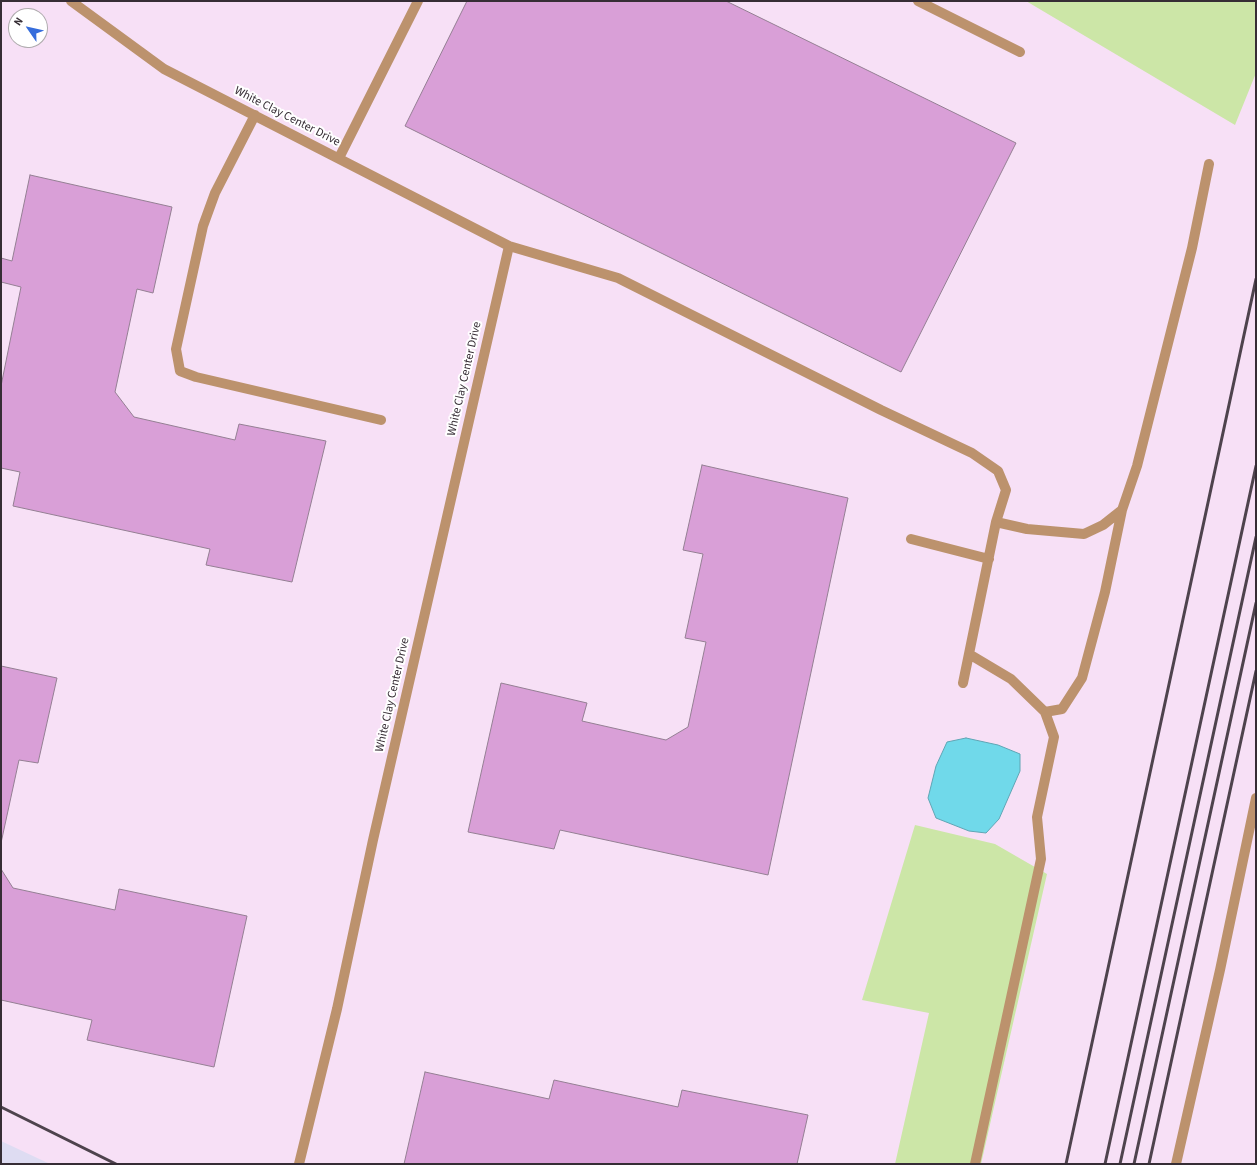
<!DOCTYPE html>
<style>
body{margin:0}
#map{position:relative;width:1257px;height:1165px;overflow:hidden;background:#f7e0f6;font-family:"Source Sans 3",sans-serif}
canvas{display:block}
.frame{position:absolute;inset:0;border:2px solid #362d35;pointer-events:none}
.north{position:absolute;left:8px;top:8px;width:40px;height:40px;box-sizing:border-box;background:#fff;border:1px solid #afabae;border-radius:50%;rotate:304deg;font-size:11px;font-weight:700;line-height:16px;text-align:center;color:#362d35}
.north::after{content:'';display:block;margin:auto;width:14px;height:18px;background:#366ddc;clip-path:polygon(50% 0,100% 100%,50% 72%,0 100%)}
</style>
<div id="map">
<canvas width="1257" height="1165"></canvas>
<div class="frame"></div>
<div class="north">N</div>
</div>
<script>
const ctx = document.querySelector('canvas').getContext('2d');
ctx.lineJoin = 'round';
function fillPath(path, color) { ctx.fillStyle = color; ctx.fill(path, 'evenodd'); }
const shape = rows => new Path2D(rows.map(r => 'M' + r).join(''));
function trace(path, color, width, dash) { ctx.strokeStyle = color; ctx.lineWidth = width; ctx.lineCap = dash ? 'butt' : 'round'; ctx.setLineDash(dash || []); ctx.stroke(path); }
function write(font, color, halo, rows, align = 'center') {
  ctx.font = font + ' "Source Sans 3",sans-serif'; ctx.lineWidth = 4; ctx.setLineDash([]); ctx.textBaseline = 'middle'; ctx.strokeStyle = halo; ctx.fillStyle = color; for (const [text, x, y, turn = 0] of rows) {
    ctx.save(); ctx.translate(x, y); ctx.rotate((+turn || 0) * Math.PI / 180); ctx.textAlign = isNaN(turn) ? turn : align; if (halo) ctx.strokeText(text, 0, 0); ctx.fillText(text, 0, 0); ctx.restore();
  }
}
const industrial = shape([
 [1,1141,50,1164,1,1164]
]);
const green = shape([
 [1026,1,1256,1,1256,73,1235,125],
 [915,825,995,844,1047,874,981,1164,895,1164,929,1013,862,1000]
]);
const water = shape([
 [966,738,998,745,1020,754,1020,771,999,819,986,833,969,831,936,818,928,798,936,766,947,742,966,738]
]);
const building = shape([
 [467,1,726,1,1016,143,901,372,405,126,467,1],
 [30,175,172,207,153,293,137,289,115,392,134,417,235,440,239,424,326,441,292,582,206,565,210,549,13,506,20,472,1,468,1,386,21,287,1,282,1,258,12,261,30,175],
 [702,465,848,498,768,875,560,830,554,849,468,832,501,683,587,703,582,721,666,740,688,727,706,642,685,638,703,554,683,550,702,465],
 [1,666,57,678,38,763,19,760,1,843,1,666],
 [1,869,13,888,115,910,119,889,247,916,214,1067,87,1040,92,1020,1,1000,1,869],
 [425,1072,549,1099,554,1080,678,1107,682,1090,808,1115,797,1164,404,1164,425,1072]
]);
const minor = shape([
 [71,1,164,69,509,246,373,840,337,1009,299,1164],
 [918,1,1020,52],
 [255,115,215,193,203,226,176,349,180,371,196,377,381,420],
 [339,158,418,1],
 [509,246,618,278,881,410,972,453,998,471,1006,490,996,522,963,683],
 [996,522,1027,529,1084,534,1103,525,1122,510,1137,466,1192,248,1209,164],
 [911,539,989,559],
 [969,654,1011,679,1045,712,1054,737,1037,817,1041,859,975,1164],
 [1045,712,1062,709,1082,678,1105,592,1122,510],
 [1176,1164,1220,970,1256,798]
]);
const rail = shape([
 [1,1107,116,1164],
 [1066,1164,1256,279],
 [1105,1164,1256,466],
 [1120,1164,1256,537],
 [1134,1164,1256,603],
 [1149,1164,1256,671]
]);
const streetNames = [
 ["White Clay Center Drive",287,117,27],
 ["White Clay Center Drive",465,379,-77],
 ["White Clay Center Drive",393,695,-77]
];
fillPath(industrial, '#dedcf2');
fillPath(green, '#cce6a7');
fillPath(water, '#70d9ea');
trace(water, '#5fa5b4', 1);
fillPath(building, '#d99fd7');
trace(building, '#947f93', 1);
trace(minor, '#bc926d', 10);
trace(rail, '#4e434d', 3);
write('12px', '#362d35', '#fff', streetNames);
</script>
